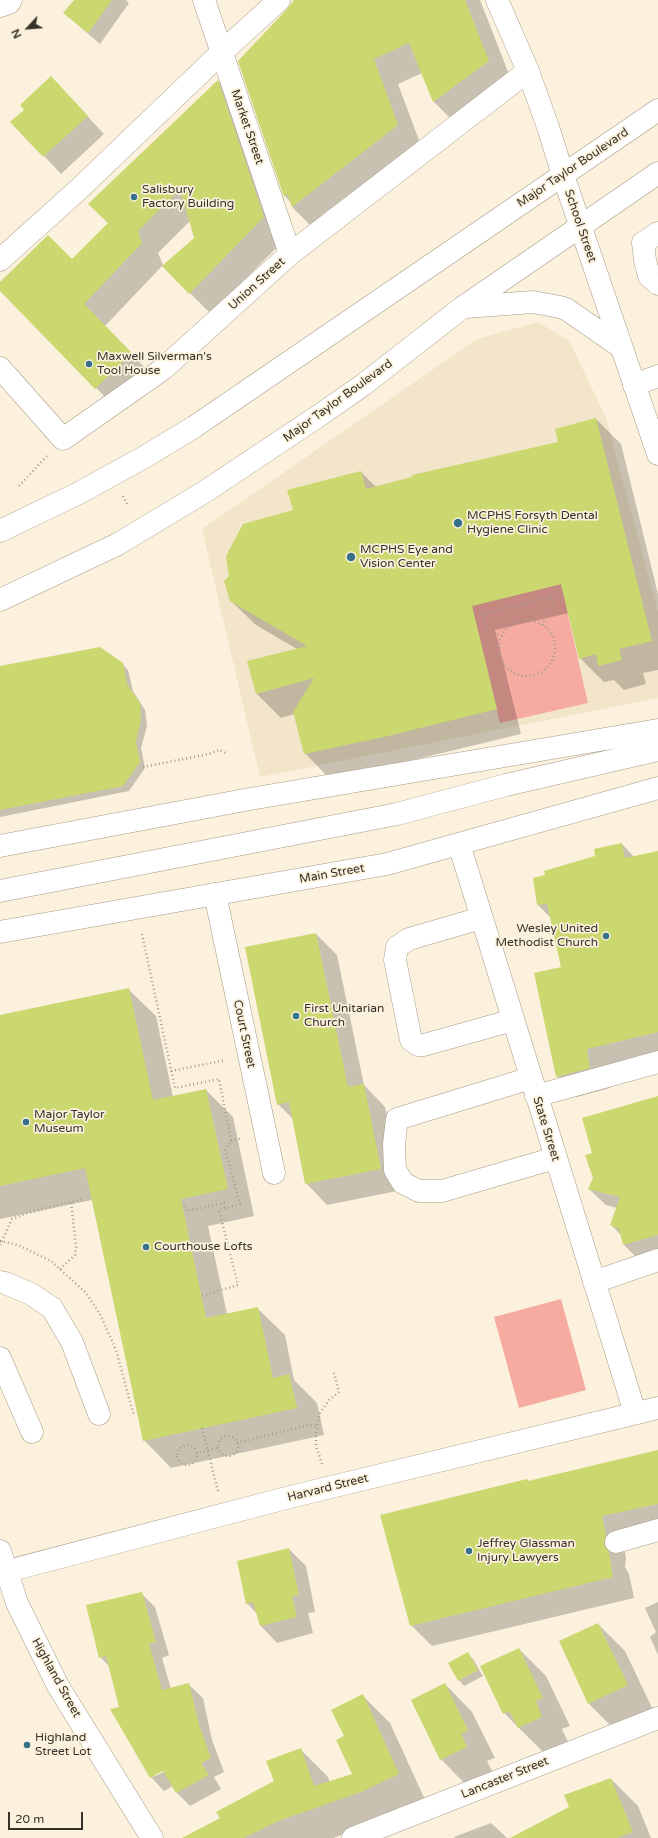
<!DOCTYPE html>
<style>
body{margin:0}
#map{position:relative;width:658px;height:1838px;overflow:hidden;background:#fbf1dc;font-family:"Varela Round",sans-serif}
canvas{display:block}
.north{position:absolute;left:8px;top:8px;width:40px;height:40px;-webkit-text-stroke:3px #fbf1dc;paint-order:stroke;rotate:244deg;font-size:11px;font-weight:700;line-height:16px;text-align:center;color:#36322a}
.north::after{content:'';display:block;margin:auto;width:14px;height:18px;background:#36322a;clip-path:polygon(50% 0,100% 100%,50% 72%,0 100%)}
.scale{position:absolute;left:8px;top:1812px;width:75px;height:18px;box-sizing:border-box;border:2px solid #36322a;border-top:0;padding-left:5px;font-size:12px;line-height:14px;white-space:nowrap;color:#36322a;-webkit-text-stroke:3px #fbf1dc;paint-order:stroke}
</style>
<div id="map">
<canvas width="658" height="1838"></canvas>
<div class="north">N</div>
<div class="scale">20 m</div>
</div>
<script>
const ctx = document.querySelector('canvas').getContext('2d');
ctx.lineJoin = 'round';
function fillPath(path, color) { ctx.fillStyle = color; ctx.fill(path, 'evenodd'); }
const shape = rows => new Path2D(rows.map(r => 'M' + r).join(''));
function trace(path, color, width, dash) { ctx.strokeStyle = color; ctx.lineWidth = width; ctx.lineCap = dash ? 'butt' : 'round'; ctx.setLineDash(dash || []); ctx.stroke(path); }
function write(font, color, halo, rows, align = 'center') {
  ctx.font = font + ' "Varela Round",sans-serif'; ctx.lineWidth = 3.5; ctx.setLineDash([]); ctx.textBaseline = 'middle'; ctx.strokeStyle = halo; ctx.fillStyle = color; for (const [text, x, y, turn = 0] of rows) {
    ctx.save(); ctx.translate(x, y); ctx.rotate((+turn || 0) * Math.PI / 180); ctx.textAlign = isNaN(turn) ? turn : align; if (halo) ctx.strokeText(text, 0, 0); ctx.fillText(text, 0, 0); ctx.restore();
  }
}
const built = shape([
 [538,322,570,342,606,418,658,612,658,698,260,777,202,529,477,339]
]);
const green = shape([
 [561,584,588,703,500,723,472,606],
 [561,1299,586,1390,519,1408,494,1317]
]);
const shadow = shape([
 [75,0,126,0,129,3,100,44,64,13],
 [296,0,480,0,514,87,459,127,434,102,422,73,398,84,423,151,317,232,292,207,291,203,285,196,239,61],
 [218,81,239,102,285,239,211,314,163,266,195,238,190,221,158,253,163,265,105,326,152,375,117,409,0,290,0,283,72,261,110,223],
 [67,94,104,134,61,174,12,122],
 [596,419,621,444,658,594,658,670,643,673,646,684,624,690,614,680,604,682,580,658,569,613,495,630,521,734,413,760,329,778,305,753,295,714,281,718,257,694,297,649,256,625,231,601,294,511,361,472,376,487,559,443],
 [122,664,128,670,133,691,145,710,147,726,141,748,145,768,129,791,0,817,0,667],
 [622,844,634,857,658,852,658,1058,607,1070,610,1088,577,1097,557,1076,562,968,551,918,538,905,534,879,596,857],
 [316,934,337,955,364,1085,385,1107,402,1190,327,1205,306,1183,293,1119,278,1104],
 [128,989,156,1016,173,1097,206,1090,233,1117,254,1216,208,1226,227,1314,257,1308,285,1335,294,1380,317,1403,324,1435,171,1468,144,1440,92,1200,0,1219,0,1016],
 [658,1097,658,1257,641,1262,624,1245,622,1236,611,1225,617,1208,606,1205,589,1189,594,1178,593,1153],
 [658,1452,658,1529,622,1537,626,1558,625,1567,629,1574,634,1598,432,1646,411,1625,527,1480,529,1482],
 [289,1549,306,1566,315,1612,308,1613,313,1633,277,1643,261,1626,257,1614,247,1603],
 [141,1593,155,1607,169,1655,162,1658,171,1689,189,1685,203,1698,212,1740,224,1772,214,1777,221,1789,190,1806,176,1792,173,1786,164,1791,151,1777,120,1708,110,1667,100,1657],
 [167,1768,168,1770,153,1777,153,1775],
 [658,1602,658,1655,650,1637,656,1632,645,1608],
 [598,1624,625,1651,654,1712,616,1731,588,1703],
 [519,1649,546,1676,570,1726,562,1729,569,1744,546,1755,504,1713],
 [467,1654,473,1659,483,1676,464,1686,459,1680],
 [445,1684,472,1712,495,1758,487,1761,494,1775,468,1787,441,1759],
 [363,1696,390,1723,426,1802,389,1819,333,1838,204,1838,221,1819,276,1781,300,1749,328,1777,330,1782,354,1775,345,1736],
 [611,1779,638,1806,651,1838,512,1838,570,1807],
 [491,1823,507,1838,455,1838,454,1837]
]);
const building = shape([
 [74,0,112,0,88,33,63,13],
 [294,0,465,0,489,61,433,102,409,43,374,59,398,125,292,207,287,194,284,197,238,61,287,9],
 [51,76,88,116,43,157,10,122,24,110,20,105],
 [218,80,264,217,189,294,162,266,194,238,180,189,138,231,142,243,84,304,132,353,95,389,0,291,0,282,48,235,72,259,108,223,88,204],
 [596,418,652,641,619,649,622,660,598,666,596,654,579,659,561,584,472,606,497,709,388,736,304,754,293,712,314,678,256,694,247,661,307,646,230,601,224,581,229,576,226,556,243,524,293,510,287,490,361,471,366,489,412,477,412,475,558,442,555,429],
 [100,647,123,663,127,684,140,703,141,720,136,742,140,762,123,786,0,810,0,666],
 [622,843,625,858,658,851,658,1032,587,1049,590,1068,556,1077,534,973,561,967,547,904,537,905,533,878,545,875,544,871,595,856,594,849],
 [316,933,348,1087,364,1084,381,1169,305,1184,289,1102,277,1105,245,947],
 [129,988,153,1100,206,1089,228,1189,181,1199,206,1318,258,1307,273,1378,289,1374,297,1408,143,1441,85,1168,0,1186,0,1015],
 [658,1096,658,1235,623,1245,619,1229,610,1225,620,1197,588,1189,593,1178,585,1155,592,1153,582,1118],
 [658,1450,658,1504,602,1516,606,1536,604,1545,609,1552,613,1577,410,1626,380,1515,527,1479,528,1481],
 [289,1548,299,1595,292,1596,297,1617,260,1626,253,1602,246,1604,237,1561],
 [142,1592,156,1642,149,1644,162,1690,189,1683,199,1725,211,1758,201,1763,209,1775,176,1793,163,1771,150,1778,110,1709,119,1707,106,1656,99,1658,86,1605],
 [598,1623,628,1685,588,1704,559,1641],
 [519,1648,543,1698,536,1701,542,1717,518,1728,509,1711,503,1714,480,1666],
 [468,1652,478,1670,458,1681,448,1663],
 [445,1683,468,1730,461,1734,467,1747,440,1760,411,1700],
 [363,1694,399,1774,361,1792,278,1821,244,1838,182,1838,220,1818,216,1812,274,1781,266,1761,301,1748,314,1786,352,1774,336,1740,344,1736,331,1710],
 [611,1778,633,1832,617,1838,510,1838,569,1807,564,1795]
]);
const path = shape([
 [19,486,47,456],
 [123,496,128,506],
 '499 648a28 28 0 1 1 56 0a28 28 0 1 1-56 0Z',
 [542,625,553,605,551,596],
 [502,636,486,629,482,614,559,594],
 [143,767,209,754,219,750,226,753],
 [142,934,175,1088,219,1079,231,1141,225,1149,240,1204,219,1210,238,1285,201,1296],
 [171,1071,226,1060],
 [231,1141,242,1138],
 [184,1206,186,1211,224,1203,225,1208],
 [0,1241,18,1245,51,1261,86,1293,100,1314,116,1350,134,1416],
 [0,1245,12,1219,27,1213,82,1199],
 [60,1269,75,1255,76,1247,71,1201],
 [202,1428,218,1491],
 '218 1446a10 10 0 1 1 20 0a10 10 0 1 1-20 0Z',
 [237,1443,308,1425,318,1426],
 '177 1455a10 10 0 1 1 20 0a10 10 0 1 1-20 0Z',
 [196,1453,218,1448],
 [322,1464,316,1446,316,1431,320,1413,329,1400,339,1392,333,1370]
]);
const minor = shape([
 [204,0,290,254],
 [497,0,528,71,548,127,563,175],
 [0,6,9,3,11,0],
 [658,233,643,243,645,260,649,276,658,284],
 [0,260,79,189,222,52,279,0],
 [0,368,63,439,163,369,290,254,528,71],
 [634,385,658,376],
 [459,844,635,1413],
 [215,894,274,1173],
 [481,918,409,939,397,947,395,960,411,1040,418,1045,424,1045,513,1020],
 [531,1078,397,1119,394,1144,395,1170,403,1183,419,1191,442,1191,555,1158],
 [536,1096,658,1062],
 [0,1282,5,1283,31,1294,52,1308,72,1342,99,1414],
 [594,1282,658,1260],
 [0,1358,32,1432],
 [616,1542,658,1530]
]);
const major = shape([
 [563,175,658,454],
 [466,307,533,302,560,307,566,309,621,347],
 [0,531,79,493,146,456,194,427,658,110],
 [0,600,118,544,206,491,317,417,363,385,463,307,658,173],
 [0,846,250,799,658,730],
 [0,891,397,814,506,785,658,750],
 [0,932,387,864,658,788],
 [0,1573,290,1497,658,1408],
 [353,1838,658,1718]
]);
const highway = shape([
 [0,1551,17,1603,58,1686,152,1838]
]);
const markers = [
 [134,197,4,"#367089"],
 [89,364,4,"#367089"],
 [458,523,5,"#367089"],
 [351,557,5,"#367089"],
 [606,936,4,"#367089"],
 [296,1016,4,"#367089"],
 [26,1122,4,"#367089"],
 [146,1247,4,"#367089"],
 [469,1551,4,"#367089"],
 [27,1745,4,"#367089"]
];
const streetNames = [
 ["Market Street",247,127,71],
 ["Major Taylor Boulevard",573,168,-34],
 ["School Street",580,226,71],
 ["Union Street",257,284,-42],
 ["Major Taylor Boulevard",338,401,-36],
 ["Main Street",332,874,-10],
 ["Court Street",244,1034,78],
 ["State Street",546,1129,73],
 ["Harvard Street",328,1488,-14],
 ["Highland Street",56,1678,61],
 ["Lancaster Street",505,1778,-22]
];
const poiNames = [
 ["Salisbury",142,190],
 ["Factory Building",142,204],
 ["Maxwell Silverman's",97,357],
 ["Tool House",97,371],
 ["MCPHS Forsyth Dental",467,516],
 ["Hygiene Clinic",467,530],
 ["MCPHS Eye and",360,550],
 ["Vision Center",360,564],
 ["Wesley United",598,929,"right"],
 ["Methodist Church",598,943,"right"],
 ["First Unitarian",304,1009],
 ["Church",304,1023],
 ["Major Taylor",34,1115],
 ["Museum",34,1129],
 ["Courthouse Lofts",154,1247],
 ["Jeffrey Glassman",477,1544],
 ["Injury Lawyers",477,1558],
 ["Highland",35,1738],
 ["Street Lot",35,1752]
];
fillPath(built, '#f2e5c9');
fillPath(green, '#f5aba0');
fillPath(shadow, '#0003');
fillPath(building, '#cbd76f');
trace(minor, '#a59b88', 23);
trace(major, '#a59b88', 23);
trace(highway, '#a59b88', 23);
trace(path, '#a59d8e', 2.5, [1, 3]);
trace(minor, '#fff', 22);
trace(major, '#fff', 22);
trace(highway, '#fff', 22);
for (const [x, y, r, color] of markers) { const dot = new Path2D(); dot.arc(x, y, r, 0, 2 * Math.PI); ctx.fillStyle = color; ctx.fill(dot); trace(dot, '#fbf1dc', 1.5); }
write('12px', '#36322a', '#fbf1dc', streetNames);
write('12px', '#36322a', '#fbf1dc', poiNames, 'left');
</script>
